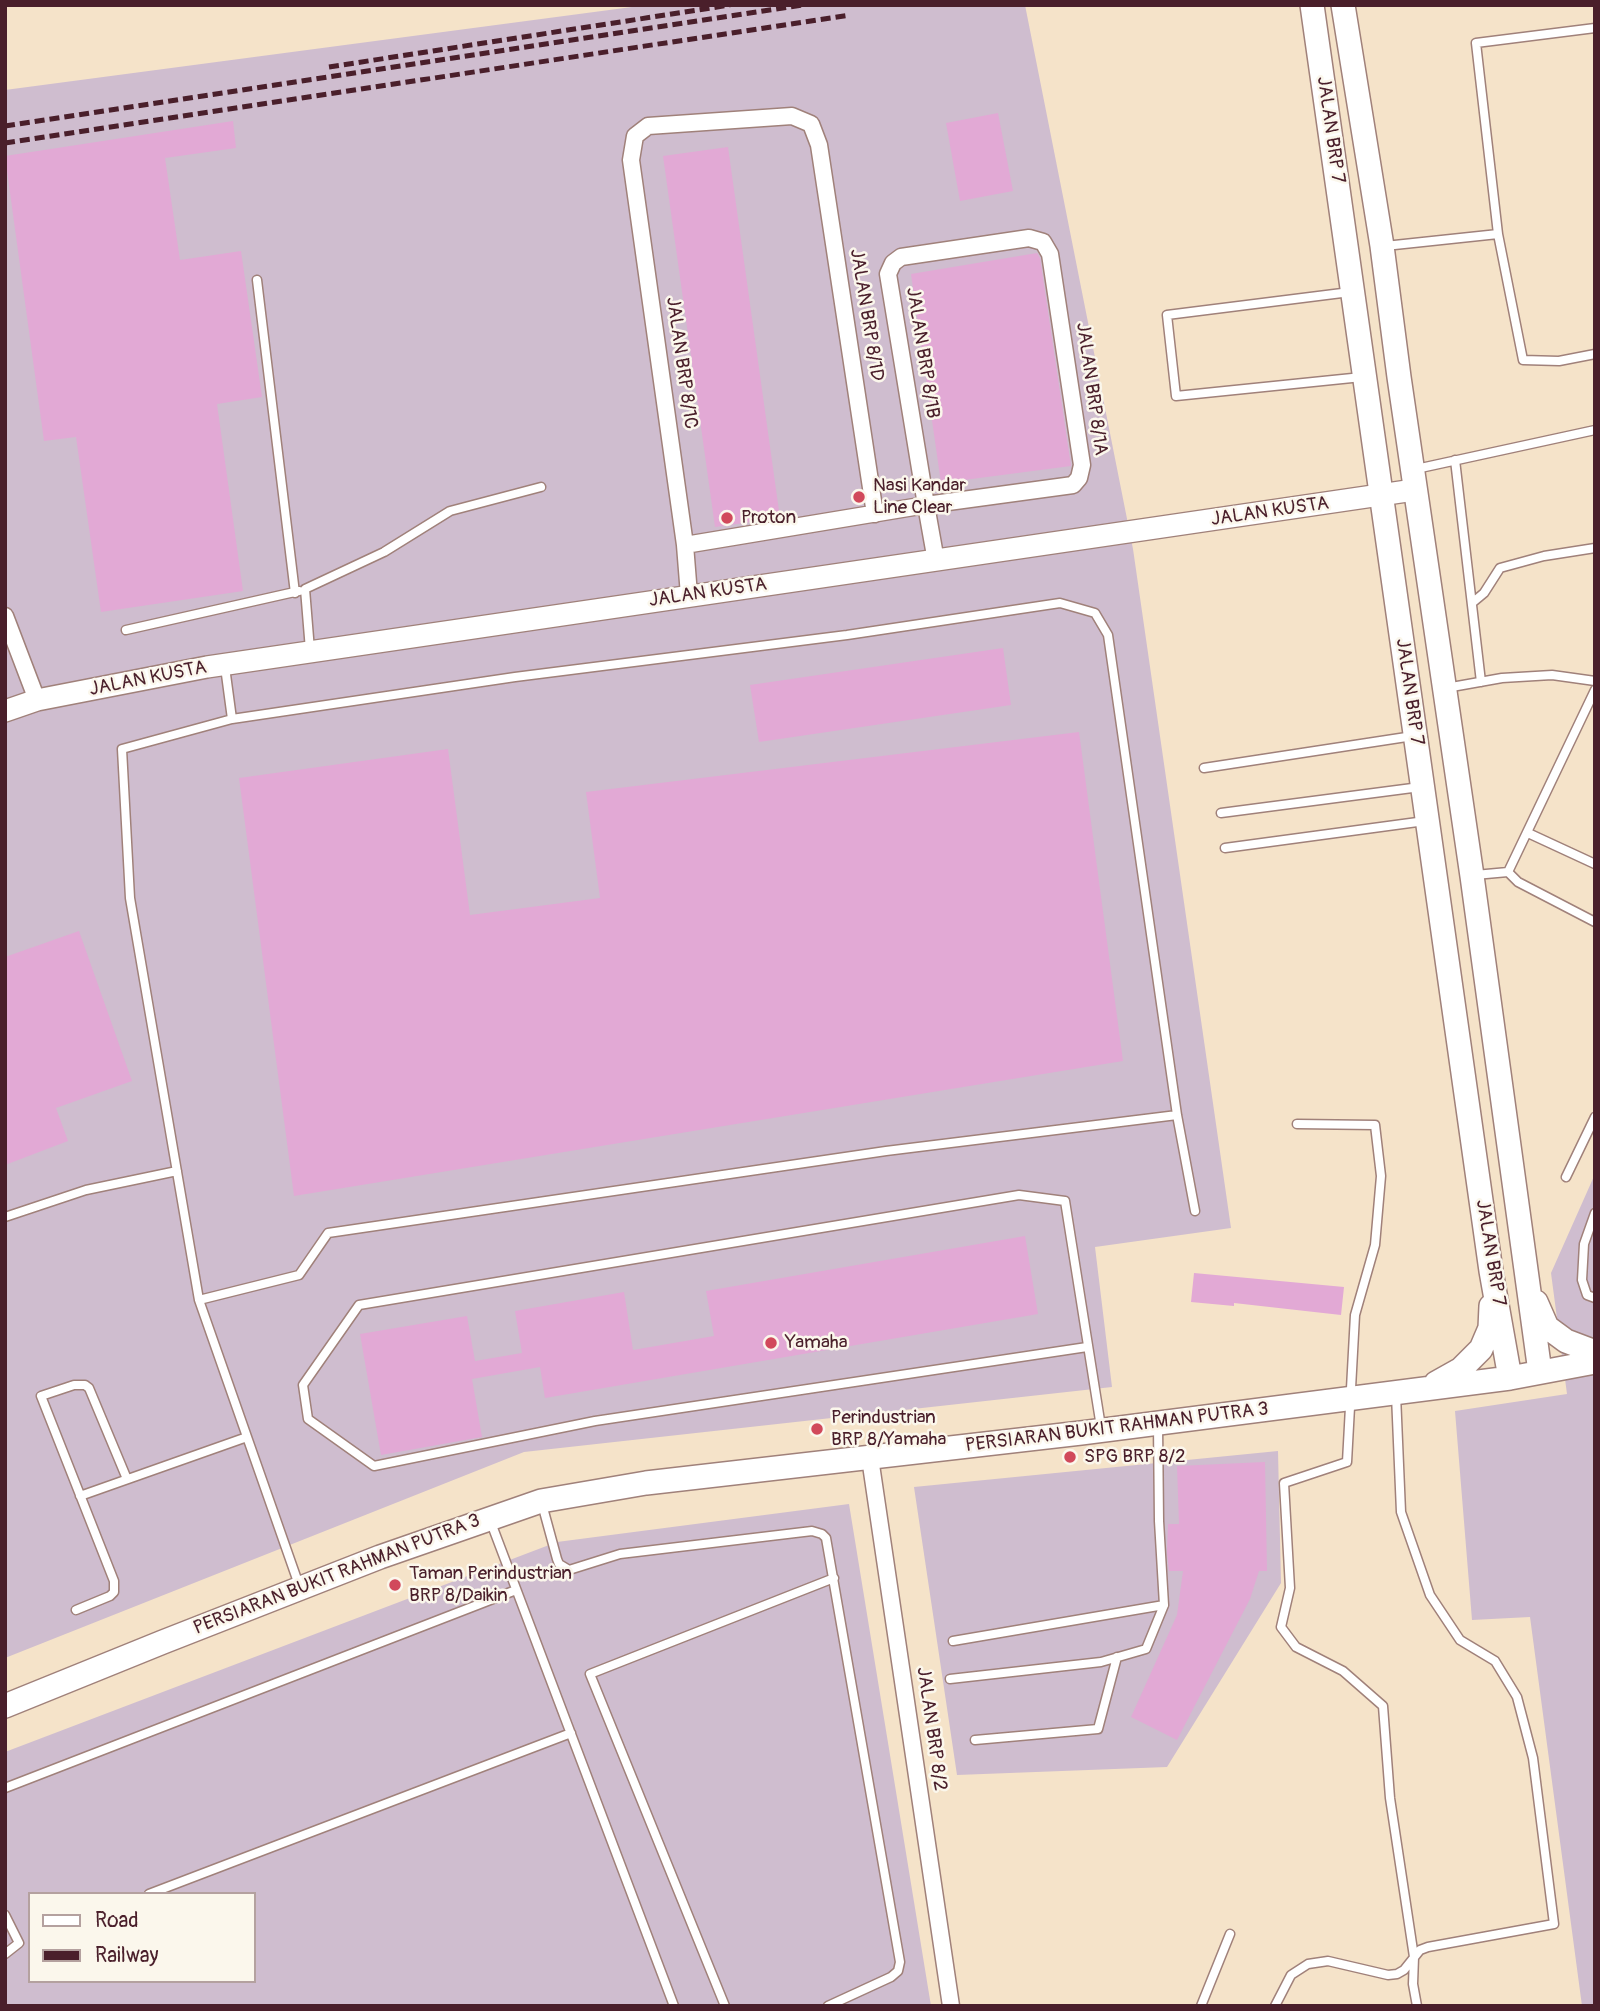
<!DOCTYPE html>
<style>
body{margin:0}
#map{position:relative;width:1600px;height:2011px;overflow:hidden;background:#f5e3c9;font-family:Pangolin,sans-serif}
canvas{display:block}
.frame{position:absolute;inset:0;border:7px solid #4a1f2b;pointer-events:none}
.legend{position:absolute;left:28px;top:1892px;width:228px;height:91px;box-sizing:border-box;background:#fbf7ec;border:2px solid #b4a19f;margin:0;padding:9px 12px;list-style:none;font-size:21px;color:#4a1f2b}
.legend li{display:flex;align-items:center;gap:14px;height:35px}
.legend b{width:35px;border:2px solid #b4a19f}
</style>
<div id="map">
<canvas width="1600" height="2011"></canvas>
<div class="frame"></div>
<ul class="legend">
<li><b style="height:9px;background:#fff"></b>Road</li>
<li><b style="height:9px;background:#4a1f2b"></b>Railway</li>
</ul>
</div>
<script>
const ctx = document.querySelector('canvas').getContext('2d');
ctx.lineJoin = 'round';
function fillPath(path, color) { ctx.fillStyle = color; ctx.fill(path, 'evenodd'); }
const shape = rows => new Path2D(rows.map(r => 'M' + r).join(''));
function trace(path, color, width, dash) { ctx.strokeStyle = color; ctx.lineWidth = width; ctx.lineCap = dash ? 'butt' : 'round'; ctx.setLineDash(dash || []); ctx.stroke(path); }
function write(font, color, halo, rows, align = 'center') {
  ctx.font = font + ' Pangolin,sans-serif'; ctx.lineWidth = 5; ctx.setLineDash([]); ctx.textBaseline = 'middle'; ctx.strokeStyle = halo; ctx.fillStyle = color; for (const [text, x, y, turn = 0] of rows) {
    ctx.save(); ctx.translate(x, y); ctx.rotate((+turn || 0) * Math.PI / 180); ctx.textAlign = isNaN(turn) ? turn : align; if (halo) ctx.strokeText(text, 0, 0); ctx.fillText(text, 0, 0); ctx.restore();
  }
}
const industrial = shape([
 [647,5,1025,5,1133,549,1231,1228,1095,1247,1112,1387,524,1452,5,1658,5,90],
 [1595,1174,1595,2006,1582,2006,1530,1617,1472,1620,1455,1411,1567,1394,1551,1273],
 [1278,1451,1281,1583,1167,1767,957,1775,914,1487],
 [849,1504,931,2006,5,2006,5,1752,557,1542],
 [30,1894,254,1894,254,1981,30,1981]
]);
const building = shape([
 [998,113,1013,191,960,201,946,123],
 [233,121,236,148,165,158,180,260,241,251,262,397,217,404,243,591,101,612,76,437,44,441,5,156],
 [728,147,780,518,715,527,663,156],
 [1037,253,1040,258,1071,466,941,483,911,274],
 [1003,648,1011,705,759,742,750,685],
 [1079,732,1123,1061,294,1196,239,778,448,749,470,915,600,898,586,792],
 [79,931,132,1081,56,1108,68,1141,5,1165,5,957],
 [1025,1236,1038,1314,545,1398,540,1367,472,1379,482,1437,381,1455,360,1334,467,1316,475,1361,522,1353,515,1311,624,1292,633,1350,714,1336,706,1291],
 [1194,1273,1344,1287,1341,1315,1234,1303,1234,1306,1191,1302],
 [1265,1462,1267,1571,1259,1571,1250,1599,1177,1740,1131,1717,1177,1615,1183,1571,1169,1571,1167,1552,1168,1524,1179,1524,1177,1466]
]);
const service = shape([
 [1498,234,1476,43,1595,28],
 [1385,246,1498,234,1523,360,1559,361,1595,354],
 [257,280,295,593],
 [1350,292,1167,315,1176,396,1362,377],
 [1455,460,1481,682],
 [1416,469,1595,430],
 [1472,603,1484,593,1500,568,1544,556,1595,548],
 [126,630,299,591],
 [310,650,305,589,384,552,450,511,541,487],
 [225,667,232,719,122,749,130,898,199,1300,299,1585],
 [1446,688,1502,678,1552,675,1595,681],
 [232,719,515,677,847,635,1060,603,1095,613,1108,635,1177,1115,1195,1211],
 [1204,768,1413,736],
 [1221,813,1420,787],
 [1528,833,1595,864],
 [1225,848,1425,821],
 [1508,872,1518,882,1595,922],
 [1475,875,1508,872,1595,690],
 [1297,1124,1375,1125,1381,1176,1375,1245,1355,1315,1347,1462,1284,1483,1290,1588,1281,1627,1296,1647,1343,1671,1383,1706,1390,1798,1414,1957,1413,1984,1417,2006],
 [1566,1177,1595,1117],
 [1595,1213,1584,1244,1582,1280,1587,1295,1595,1298],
 [5,1217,86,1190,177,1171],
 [199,1300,299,1275,328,1233,886,1151,1177,1115],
 [1087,1347,595,1421,374,1466,308,1419,303,1385,359,1305,1019,1195,1065,1201,1101,1427],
 [80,1496,247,1437],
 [542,1504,557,1559,559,1564,569,1570,620,1554,812,1531,822,1534,826,1538,900,1962,898,1971,891,1977,828,2006],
 [490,1520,674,2006],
 [76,1610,110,1596,114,1592,114,1581,41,1396,74,1385,85,1385,89,1388,127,1479],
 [953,1641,1164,1605],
 [950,1679,1101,1662,1146,1649,1164,1605,1159,1521,1158,1425],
 [975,1740,1098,1729,1117,1657],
 [5,1788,516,1590],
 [149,1894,571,1733],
 [5,1915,19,1943,5,1954],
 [725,2006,590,1674,834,1578],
 [1201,2006,1230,1934],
 [1275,2006,1291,1975,1308,1964,1328,1961,1388,1975,1397,1974,1404,1970,1420,1950,1428,1947,1554,1924,1533,1758,1517,1697,1495,1661,1460,1640,1430,1595,1401,1512,1396,1395]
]);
const minor = shape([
 [685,545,926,505,1073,485,1079,478,1082,465,1050,254,1043,242,1029,238,901,257,893,263,888,274,926,505,936,561],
 [689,595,685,545,631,160,635,136,648,126,792,116,811,124,819,145,875,514],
 [5,616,37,700],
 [870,1458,951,2006]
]);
const tertiary = shape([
 [5,711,37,700,207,667,1414,490]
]);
const secondary = shape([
 [1312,5,1491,1271,1510,1378],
 [1343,5,1382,246,1399,377,1472,876,1540,1372],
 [1536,1302,1547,1327,1566,1341,1595,1352],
 [1436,1383,1461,1369,1481,1349,1490,1328,1491,1306],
 [5,1706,163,1642,380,1557,541,1501,646,1483,1081,1433,1510,1378,1595,1362]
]);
const rail = shape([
 [329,67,730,5],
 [5,126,803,5],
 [5,143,850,15]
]);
const markers = [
 [859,497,7,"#d1495b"],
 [727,518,7,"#d1495b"],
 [771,1343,7,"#d1495b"],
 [817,1429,7,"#d1495b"],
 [1070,1457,7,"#d1495b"],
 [395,1585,7,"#d1495b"]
];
const streetNames = [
 ["JALAN BRP 7",1330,130,82],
 ["JALAN BRP 8/1D",866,315,81],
 ["JALAN BRP 8/1B",922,353,81],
 ["JALAN BRP 8/1C",681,363,82],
 ["JALAN BRP 8/1A",1091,389,82],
 ["JALAN KUSTA",1270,512,-8],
 ["JALAN KUSTA",708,593,-8],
 ["JALAN KUSTA",148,679,-11],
 ["JALAN BRP 7",1409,692,82],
 ["JALAN BRP 7",1490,1253,81],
 ["PERSIARAN BUKIT RAHMAN PUTRA 3",1117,1428,-7],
 ["PERSIARAN BUKIT RAHMAN PUTRA 3",337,1575,-21],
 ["JALAN BRP 8/2",931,1729,82]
];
const poiNames = [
 ["Nasi Kandar",873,486],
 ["Line Clear",873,508],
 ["Proton",741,518],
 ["Yamaha",785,1343],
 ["Perindustrian",831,1418],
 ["BRP 8/Yamaha",831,1440],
 ["SPG BRP 8/2",1084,1457],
 ["Taman Perindustrian",409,1574],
 ["BRP 8/Daikin",409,1596]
];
fillPath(industrial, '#cfbdcf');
fillPath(building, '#e2a9d5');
trace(service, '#a0817a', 11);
trace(minor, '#a0817a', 19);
trace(tertiary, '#a0817a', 24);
trace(secondary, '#a0817a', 26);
trace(service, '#fff', 8);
trace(minor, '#fff', 16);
trace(tertiary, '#fff', 21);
trace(secondary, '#fff', 23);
trace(rail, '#4a1f2b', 5, [10, 5]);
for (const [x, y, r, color] of markers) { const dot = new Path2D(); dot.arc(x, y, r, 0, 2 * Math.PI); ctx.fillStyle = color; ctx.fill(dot); trace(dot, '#fbf7ec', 2.5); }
write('19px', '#4a1f2b', '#fbf7ec', streetNames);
write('19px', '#4a1f2b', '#fbf7ec', poiNames, 'left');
</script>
